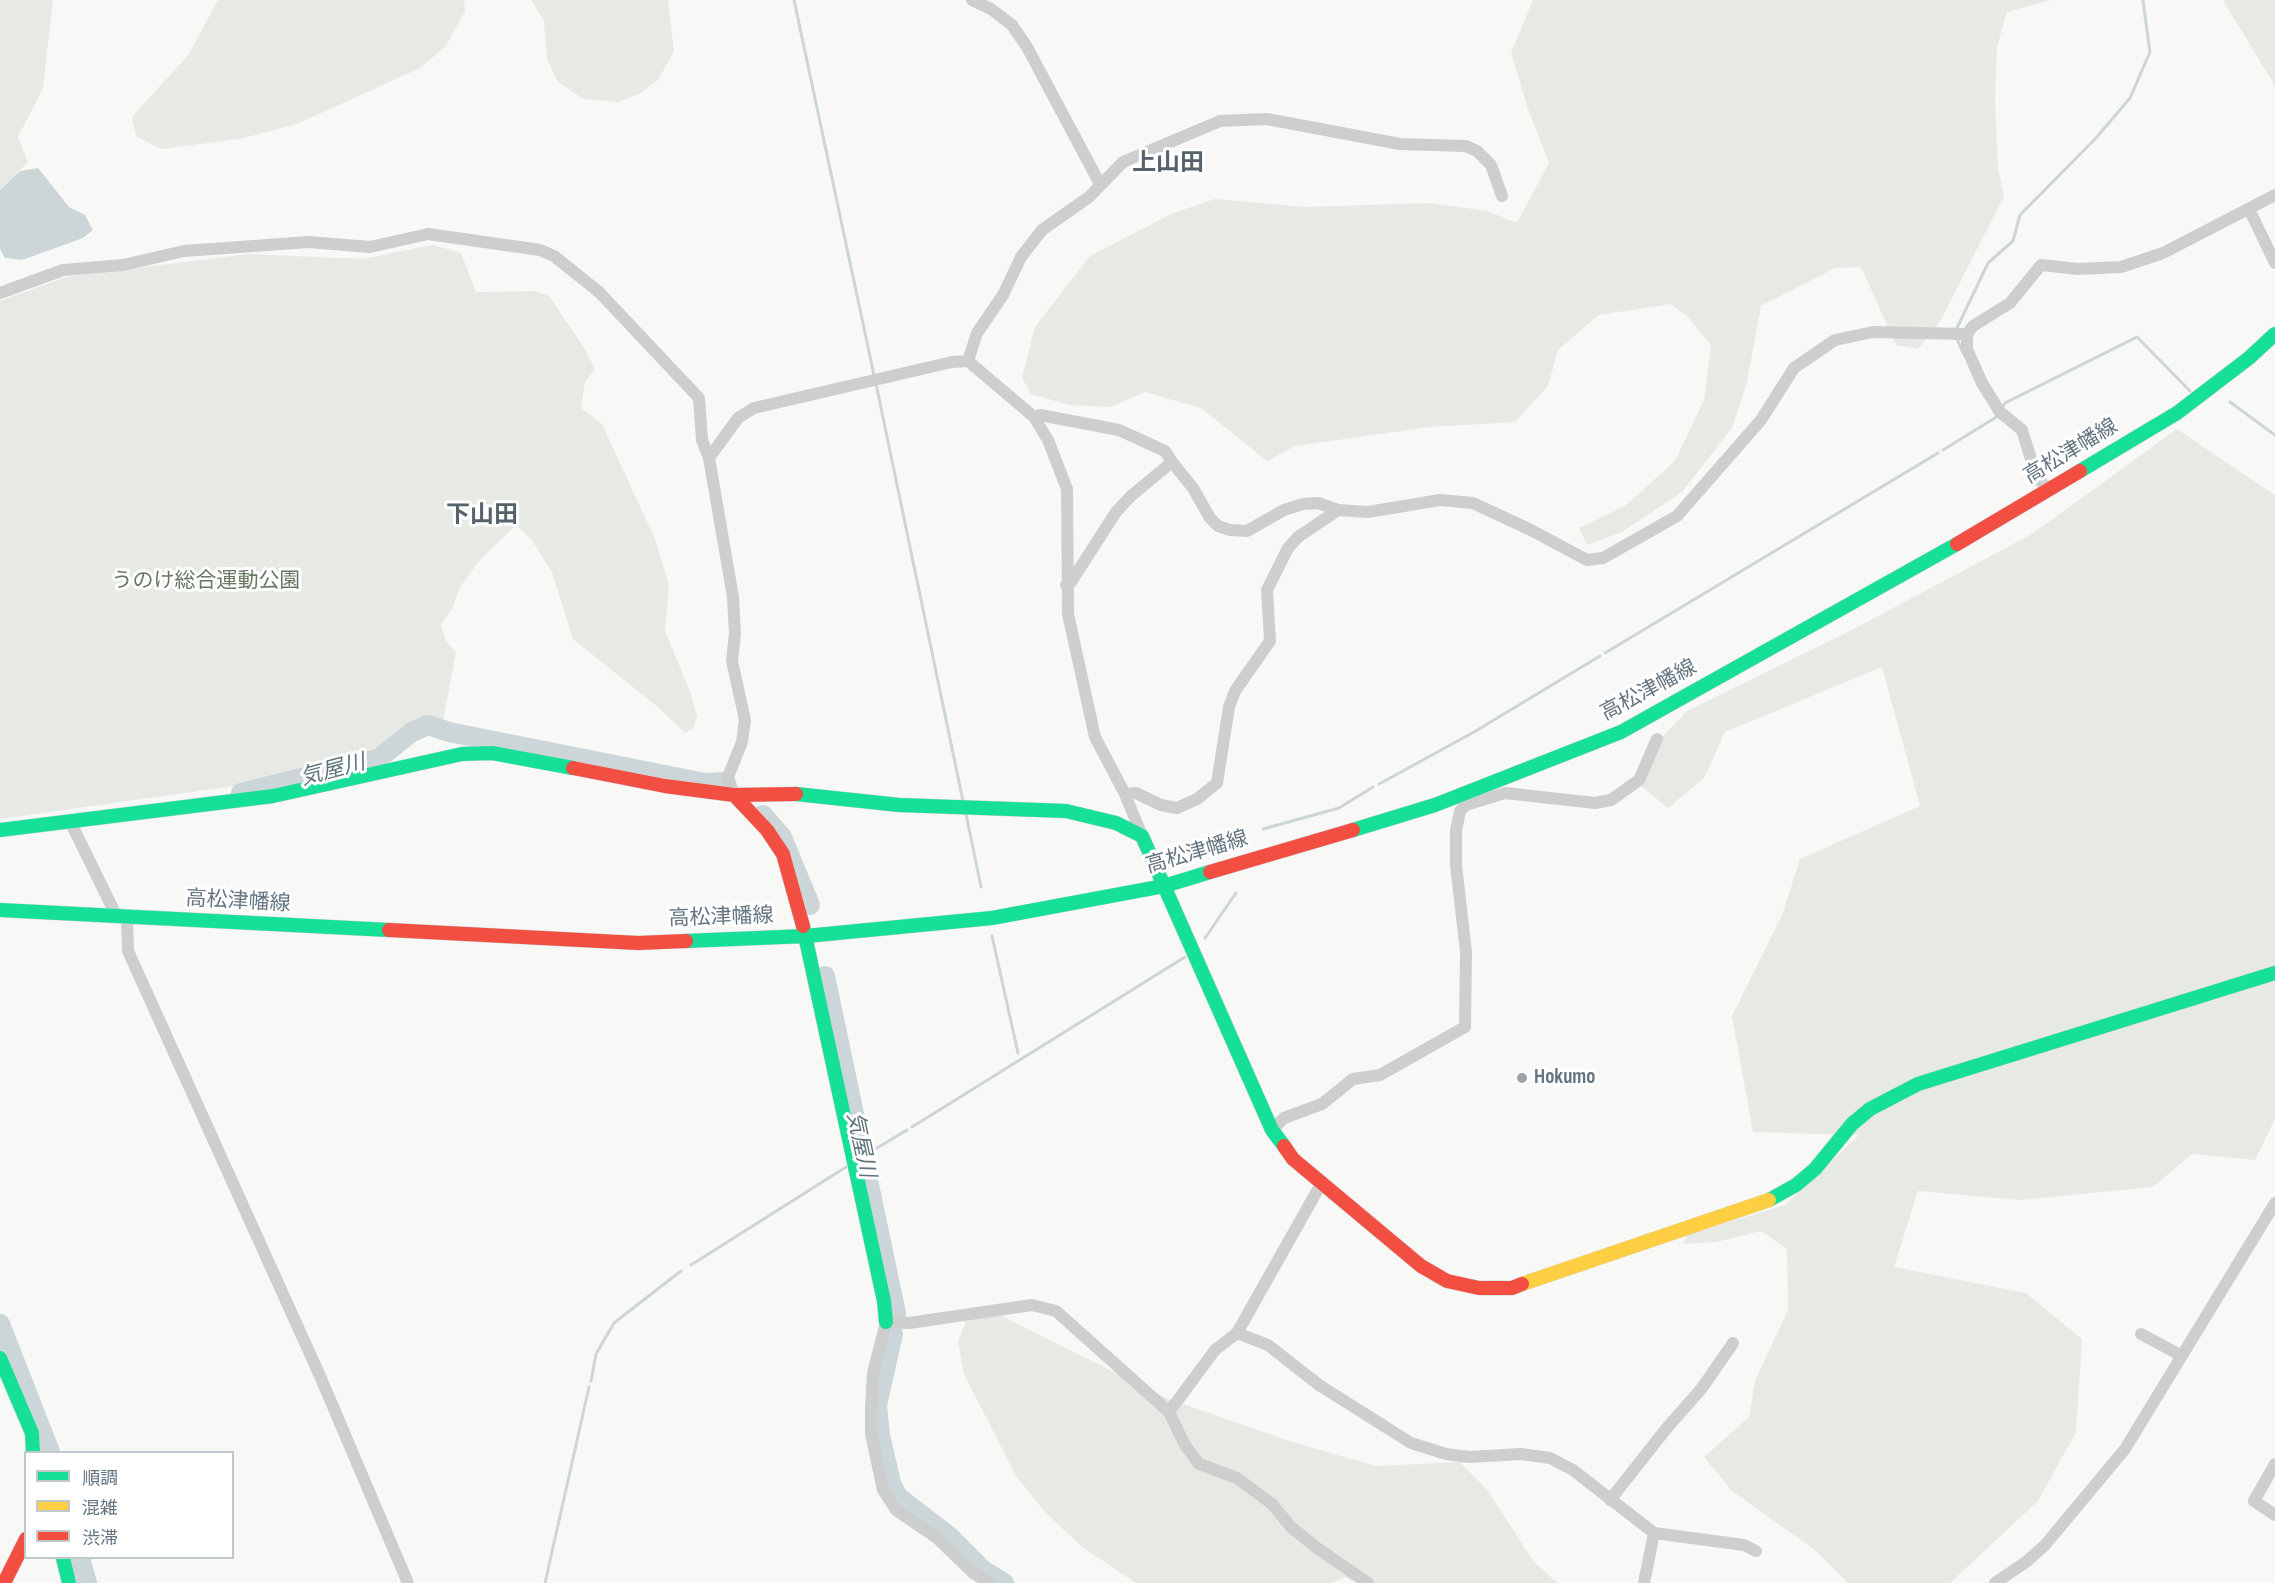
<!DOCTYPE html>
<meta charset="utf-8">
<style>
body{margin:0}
#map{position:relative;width:2275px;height:1583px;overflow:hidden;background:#f8f8f7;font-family:"Sofia Sans Condensed","Noto Sans JP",sans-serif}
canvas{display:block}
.legend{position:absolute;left:24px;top:1451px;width:210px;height:108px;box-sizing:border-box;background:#fff;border:2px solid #c1c8cd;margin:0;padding:8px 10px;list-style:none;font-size:18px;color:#647581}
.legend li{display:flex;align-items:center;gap:12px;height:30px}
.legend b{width:30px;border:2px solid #c1c8cd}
</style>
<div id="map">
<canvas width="2275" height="1583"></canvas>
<ul class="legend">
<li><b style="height:8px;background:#16e098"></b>順調</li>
<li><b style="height:8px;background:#ffcf43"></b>混雑</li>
<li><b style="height:8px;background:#f24e42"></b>渋滞</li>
</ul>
</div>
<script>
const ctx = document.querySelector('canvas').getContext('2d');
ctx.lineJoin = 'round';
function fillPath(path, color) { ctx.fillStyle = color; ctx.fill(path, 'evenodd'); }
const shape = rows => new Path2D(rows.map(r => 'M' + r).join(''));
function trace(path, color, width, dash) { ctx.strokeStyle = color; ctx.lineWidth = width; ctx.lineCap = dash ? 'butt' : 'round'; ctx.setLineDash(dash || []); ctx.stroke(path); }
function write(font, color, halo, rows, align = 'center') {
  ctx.font = font + ' "Sofia Sans Condensed","Noto Sans JP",sans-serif'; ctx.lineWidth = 6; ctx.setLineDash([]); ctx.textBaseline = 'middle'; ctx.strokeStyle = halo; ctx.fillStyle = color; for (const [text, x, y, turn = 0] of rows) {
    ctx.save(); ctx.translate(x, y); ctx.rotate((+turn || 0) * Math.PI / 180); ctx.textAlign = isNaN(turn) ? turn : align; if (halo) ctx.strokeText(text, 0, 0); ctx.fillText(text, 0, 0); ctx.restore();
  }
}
const green = shape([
 [0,0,53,0,43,88,18,137,28,162,0,190],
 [218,0,464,0,465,11,446,46,420,68,297,124,239,139,161,149,136,136,132,117,189,54],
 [531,0,668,0,674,51,658,80,639,94,618,102,583,99,558,82,547,59,544,21],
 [1533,0,2051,0,2007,12,1997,47,1995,101,1998,168,2004,196,1941,320,1918,349,1896,345,1861,267,1835,268,1761,306,1747,382,1732,428,1682,492,1622,532,1587,545,1579,528,1625,506,1675,461,1704,400,1711,345,1688,317,1671,304,1599,315,1558,350,1548,386,1515,422,1430,427,1295,446,1267,461,1201,408,1145,392,1111,407,1069,405,1031,394,1022,378,1035,327,1090,256,1171,214,1215,199,1305,207,1428,203,1487,211,1517,223,1549,163,1528,109,1511,53],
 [2223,0,2275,0,2275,86],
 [432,245,461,253,476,292,535,291,549,296,583,346,595,369,585,382,581,408,602,424,655,539,669,585,665,631,691,694,697,716,694,728,685,733,659,708,573,639,552,572,531,539,516,525,479,561,460,587,453,607,441,625,446,641,456,652,443,721,365,755,256,783,0,819,0,301,66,277,248,254,363,259],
 [2177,429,2275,495,2275,1119,2255,1160,2192,1154,2153,1187,2020,1200,1918,1191,1894,1267,2026,1293,2082,1339,2076,1432,2038,1501,1950,1583,1848,1583,1815,1550,1732,1491,1704,1457,1749,1417,1755,1381,1788,1310,1787,1249,1761,1231,1716,1242,1683,1244,1687,1235,1785,1205,1859,1135,1753,1132,1732,1016,1782,915,1800,859,1920,806,1882,667,1725,732,1704,778,1668,808,1641,786,1660,739,1687,711,1854,629,2032,534],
 [990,1310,1166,1398,1289,1441,1376,1466,1460,1462,1489,1492,1533,1561,1558,1583,1356,1583,1345,1577,1332,1583,1136,1583,1081,1546,1045,1512,1016,1476,964,1374,958,1342,966,1321]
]);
const water = shape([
 [38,168,69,207,85,215,93,230,83,238,22,260,5,258,0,249,0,190,20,171]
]);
const stream = shape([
 [794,0,874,375],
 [1956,330,1988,263,2013,241,2020,215,2096,138,2130,98,2150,52,2143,1],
 [1957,339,1963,353],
 [876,384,963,801],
 [2230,402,2275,435],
 [2003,407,2005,403,2137,337,2190,391],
 [1943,450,1998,416],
 [1605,653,1938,453],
 [1379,784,1474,732,1600,656],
 [966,814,981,887],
 [1263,829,1339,808,1373,787],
 [992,936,1018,1053],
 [1205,938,1236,893],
 [912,1127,1185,957],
 [872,1151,907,1130],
 [691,1265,846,1167],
 [591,1381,596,1354,614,1323,681,1271],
 [545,1583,589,1387]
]);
const river = shape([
 [241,793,378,759,412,732,428,725,449,732,705,783,724,782],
 [763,815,782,837,810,905],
 [825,976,896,1313],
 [0,1324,50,1452],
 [893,1334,877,1405,880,1435,891,1483,898,1497,950,1537,983,1570,1004,1583],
 [80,1558,87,1583]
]);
const street = shape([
 [972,0,991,9,1012,25,1027,47,1100,184],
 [2249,209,2275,263],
 [0,293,63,270,123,265,184,251,309,242,370,247,428,234,540,250,554,256,599,292,699,398,702,440,709,458,733,597,735,633,732,661,745,720,742,742,728,777,734,795],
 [968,361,977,333,1003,295,1021,257,1042,230,1089,197,1123,162,1220,121,1267,119,1400,144,1466,146,1477,151,1491,165,1502,196],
 [1034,417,1040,415,1119,430,1165,451,1172,462,1131,496,1116,512,1071,582,1066,585],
 [709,458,738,418,754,408,952,362,968,361,1034,417,1048,440,1067,489,1068,614,1095,737,1125,794,1142,836],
 [1172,462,1193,488,1210,518,1218,526,1230,530,1247,531,1284,510,1303,504,1318,503,1338,510],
 [2047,491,2034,469,2022,430,2000,412,1982,383,1967,349,1967,334,1973,326,2010,303,2041,265,2078,269,2121,267,2163,253,2275,195],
 [1125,794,1136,793,1161,805,1177,808,1197,799,1217,783,1229,707,1235,691,1270,641,1267,590,1288,548,1298,537,1338,510,1368,512,1440,500,1473,503,1531,530,1587,560,1603,558,1677,516,1761,420,1794,368,1835,340,1873,332,1967,334],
 [70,821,117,917],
 [127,917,128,951,320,1376,408,1583],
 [1272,1130,1284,1118,1322,1104,1353,1079,1380,1075,1465,1027,1466,952,1456,865,1456,831,1460,811,1466,805,1505,793,1595,803,1611,800,1639,780,1657,739],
 [1237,1333,1268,1345,1319,1385,1411,1443,1446,1454,1469,1457,1521,1454,1550,1458,1573,1470,1654,1533,1644,1583],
 [2141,1334,2182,1356],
 [1169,1412,1215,1350,1237,1333,1321,1184],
 [2275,1464,2254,1501,2275,1515],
 [1610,1500,1666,1429,1702,1388,1733,1343],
 [1654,1533,1744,1545,1756,1551],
 [990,1583,973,1573,937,1538,896,1510,883,1490,871,1434,871,1407,873,1373,886,1322,909,1323,1032,1305,1056,1311,1169,1412,1185,1445,1199,1464,1237,1478,1272,1504,1291,1527,1317,1548,1368,1583],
 [1995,1583,2026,1562,2045,1545,2125,1449,2275,1203]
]);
const fast = shape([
 [2080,471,2177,413,2249,358,2275,334],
 [796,794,899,805,1066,811,1116,823,1142,836,1272,1130,1284,1146],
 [0,830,273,796,462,754,492,753,573,768],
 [1353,830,1435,805,1621,732,1957,544],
 [0,910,389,930],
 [803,926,884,1301,886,1322],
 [686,941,806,936,992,918,1164,886,1210,872],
 [1769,1200,1796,1185,1815,1169,1852,1124,1870,1109,1918,1084,2275,973],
 [0,1358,32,1433,33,1452],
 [63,1558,69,1583]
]);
const slow = shape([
 [1522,1284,1769,1200]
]);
const jam = shape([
 [1957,544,2080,471],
 [573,768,665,786,734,795,796,794],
 [734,795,767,830,783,854,803,926],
 [1210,872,1353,830],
 [389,930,638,943,686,941],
 [1284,1146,1293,1159,1421,1266,1447,1281,1479,1288,1512,1288,1522,1284],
 [4,1583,26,1539]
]);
const markers = [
 [1522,1078,6,"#98a3aa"]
];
const streetNames = [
 ["高松津幡線",2071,452,-31],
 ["高松津幡線",1649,691,-28],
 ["高松津幡線",1197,853,-16],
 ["高松津幡線",238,902,3],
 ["高松津幡線",721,918,-2]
];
const parkNames = [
 ["うのけ総合運動公園",206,582]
];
const poiNames = [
 ["Hokumo",1534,1078]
];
const waterNames = [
 ["気屋川",333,771,-15],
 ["気屋川",860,1145,78]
];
const quarterNames = [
 ["上山田",1168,164],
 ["下山田",482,516]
];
fillPath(green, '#e7eae4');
fillPath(water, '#ccd5d7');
trace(stream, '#ccd5d7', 3);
trace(river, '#ccd5d7', 20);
trace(fast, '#d4d5d6', 15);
trace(slow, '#d4d5d6', 15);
trace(jam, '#d4d5d6', 15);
trace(street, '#cdcece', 12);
trace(fast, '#16e098', 14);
trace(slow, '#ffcf43', 14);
trace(jam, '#f24e42', 14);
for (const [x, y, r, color] of markers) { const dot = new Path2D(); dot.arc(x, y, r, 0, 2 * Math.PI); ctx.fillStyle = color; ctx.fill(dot); trace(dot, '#fff', 2); }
write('21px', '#647581', '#fff', streetNames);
write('21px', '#687963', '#fff', parkNames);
write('bold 21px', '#647581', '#fff', poiNames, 'left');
write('italic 22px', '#5f747b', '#fff', waterNames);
write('bold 24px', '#56636c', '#fff', quarterNames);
</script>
